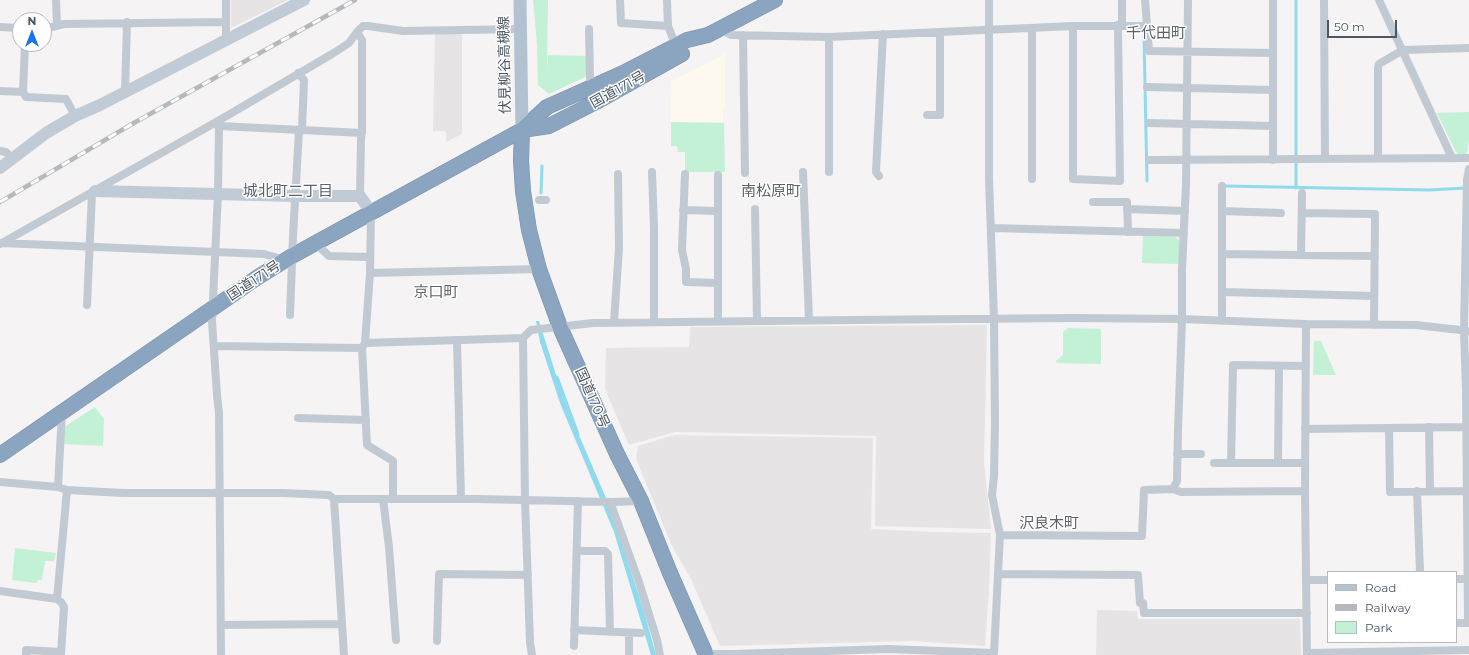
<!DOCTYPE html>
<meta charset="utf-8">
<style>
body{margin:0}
#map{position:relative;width:1469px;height:655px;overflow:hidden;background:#f5f3f3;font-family:Montserrat,sans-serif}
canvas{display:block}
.legend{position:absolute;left:1327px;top:571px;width:130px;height:72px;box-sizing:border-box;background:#fff;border:1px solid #b7bbc0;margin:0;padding:5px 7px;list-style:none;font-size:12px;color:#4a5661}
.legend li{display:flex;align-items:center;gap:8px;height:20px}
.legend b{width:20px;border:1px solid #b7bbc0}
.north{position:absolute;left:12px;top:12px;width:40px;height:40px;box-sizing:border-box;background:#fff;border:1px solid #b7bbc0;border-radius:50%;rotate:0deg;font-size:11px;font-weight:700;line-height:16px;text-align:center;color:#4a5661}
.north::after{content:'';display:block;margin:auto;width:14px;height:18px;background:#1a73e8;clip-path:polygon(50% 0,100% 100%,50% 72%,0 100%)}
.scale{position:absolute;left:1327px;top:20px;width:70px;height:18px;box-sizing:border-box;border:2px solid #4a5661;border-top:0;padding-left:5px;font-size:12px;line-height:14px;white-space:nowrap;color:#4a5661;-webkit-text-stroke:3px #fff;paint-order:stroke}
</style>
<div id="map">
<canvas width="1469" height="655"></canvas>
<ul class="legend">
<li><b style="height:5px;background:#b3c2d1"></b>Road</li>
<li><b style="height:5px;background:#b5b8bd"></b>Railway</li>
<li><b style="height:11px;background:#c3f1d5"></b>Park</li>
</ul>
<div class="north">N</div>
<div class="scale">50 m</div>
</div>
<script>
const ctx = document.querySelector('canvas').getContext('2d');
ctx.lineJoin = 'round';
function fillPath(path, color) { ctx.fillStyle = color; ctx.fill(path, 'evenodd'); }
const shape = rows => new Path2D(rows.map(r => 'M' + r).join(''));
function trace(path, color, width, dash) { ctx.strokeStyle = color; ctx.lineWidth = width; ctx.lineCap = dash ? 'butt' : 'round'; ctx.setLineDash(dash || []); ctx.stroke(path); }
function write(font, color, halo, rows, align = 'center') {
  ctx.font = font + ' Montserrat,"Noto Sans JP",sans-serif'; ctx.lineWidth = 3; ctx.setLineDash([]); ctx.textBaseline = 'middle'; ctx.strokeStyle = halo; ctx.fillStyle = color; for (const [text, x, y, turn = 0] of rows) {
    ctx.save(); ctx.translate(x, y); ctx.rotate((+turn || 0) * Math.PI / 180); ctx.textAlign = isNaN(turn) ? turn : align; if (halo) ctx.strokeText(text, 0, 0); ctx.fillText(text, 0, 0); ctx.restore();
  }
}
const commercial = shape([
 [725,54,725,108,723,108,723,122,670,122,671,81]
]);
const education = shape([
 [231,0,288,0,231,28],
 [435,34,462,34,462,134,446,142,446,131,433,131],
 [987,325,984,462,991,529,875,526,876,436,675,432,629,445,605,389,606,348,689,347,690,327],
 [674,435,873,438,871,529,932,532,991,533,989,591,985,646,914,641,720,646,691,579,672,546,636,459,638,446],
 [1097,610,1137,611,1138,619,1300,619,1301,655,1096,655]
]);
const green = shape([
 [533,0,548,0,547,72,548,55,587,56,587,76,549,94,538,85,537,44],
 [1469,112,1469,140,1467,152,1465,155,1459,155,1456,152,1437,113],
 [671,122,724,123,725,172,685,172,685,152,678,152,677,146,671,146],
 [1143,236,1175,237,1180,241,1179,264,1142,263],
 [1068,328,1101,329,1101,364,1056,363,1056,361,1063,355,1063,332],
 [1314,341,1321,341,1336,375,1313,375],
 [95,407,104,419,103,446,64,444,64,427],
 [15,548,56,553,54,561,45,561,42,580,38,580,36,583,12,580]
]);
const water = shape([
 [536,321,539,321,564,400,609,505,644,611,656,655,651,655,614,532,560,403,540,342]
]);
const stream = shape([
 [1144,38,1147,181],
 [1226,186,1429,190,1466,188],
 [1296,188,1296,0],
 [541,193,542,166],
 [557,377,578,434]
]);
const street = shape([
 [56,0,57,25],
 [226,0,226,40],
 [620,0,621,23,668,26],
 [667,0,668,26,676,46],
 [1145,0,1147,26],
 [1273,0,1273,160],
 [1324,0,1325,159],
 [1379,0,1452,158],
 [1122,25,1122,0],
 [1073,26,1073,179,1120,181,1118,25],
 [0,27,20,28],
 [44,28,52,27,64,24,226,22],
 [589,29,590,78,594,86],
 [719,29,731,35,829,37,1073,26,1147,26,1149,51,1273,53],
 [743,35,745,173],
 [829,37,829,172],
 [25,44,23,92,26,97,66,99,75,116],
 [1147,87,1273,90],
 [0,91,23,92],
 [125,92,127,22],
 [927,115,940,115,940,32],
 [218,121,219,126,218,193,212,321,217,395,219,413,221,655],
 [1149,123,1273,126],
 [219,126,302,130,304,80,298,73],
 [302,130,362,133],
 [0,151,6,152,13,159],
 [1378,158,1378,68,1379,64,1403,50,1469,48],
 [1150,160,1469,158],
 [652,172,654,228,654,322],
 [803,172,809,320],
 [685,174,682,250,686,269,686,282,718,283],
 [879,176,876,172,883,34],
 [1032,179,1032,28],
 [360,196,361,138,362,133,362,40,357,32,363,26,368,26,403,31,521,29],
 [539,200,546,200],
 [1093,202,1127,202,1128,232],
 [755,209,757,321],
 [1127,209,1185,211],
 [683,210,718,211],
 [1222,211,1281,213],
 [371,212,370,273,365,343,523,338,531,330,593,323,853,320,1073,318,1182,319,1306,324,1416,325,1469,331],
 [1302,213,1375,214,1374,325],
 [991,228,1184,233],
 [2,243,264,254,285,260],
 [315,243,329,256,369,257],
 [0,244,218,121,332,54,349,43,357,32],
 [1222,254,1375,256],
 [1301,255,1302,193],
 [370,273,539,269],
 [1222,292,1374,296],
 [87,305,92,193],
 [290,315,293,236,299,130],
 [718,321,718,175],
 [1222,321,1222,186],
 [614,322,619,248,618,174],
 [1306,324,1305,491,1307,655],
 [523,338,525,500,530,643,532,655],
 [457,340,461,499],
 [365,343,362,348,367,445,393,461,393,499],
 [214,346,362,348],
 [298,418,366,420],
 [1429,427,1430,491],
 [1389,428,1390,492,1466,491],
 [1305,429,1466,427],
 [1177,454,1201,454],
 [1214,463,1305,463],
 [1231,463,1233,365,1306,366],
 [1278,463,1279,366],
 [0,482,58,487,67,490,123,493,283,493,329,495,334,499,478,499,612,502,641,501],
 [58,487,62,412],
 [1173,489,1177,481,1178,430,1182,319,1182,269,1186,184,1188,0],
 [1417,491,1420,572],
 [334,499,344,655],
 [383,499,389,547,396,640],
 [612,502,612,507,639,582,657,640,660,655],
 [1000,535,1142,536,1144,490,1173,489,1181,492,1305,491],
 [577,551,605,551,608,554,610,632],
 [998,574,1138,575,1140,603,1143,603,1144,613,1307,613],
 [1456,579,1467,579],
 [1306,580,1328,580],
 [0,591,57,599,61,602,64,607,61,655],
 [57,599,67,490],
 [1456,623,1469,623],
 [1468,623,1466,389,1464,331,1467,180,1469,169],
 [221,625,341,624],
 [574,630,641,633],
 [629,633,629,655],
 [437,641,439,574,528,575],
 [574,646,578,501],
 [1307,653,1469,650],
 [705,654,734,654,888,649,994,653,1000,535,992,495,994,476,995,423,994,319,989,179,989,0],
 [26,655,26,650,61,652]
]);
const secondary = shape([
 [0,168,46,133,75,116,100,105,304,0],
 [95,191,295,196,360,196,371,212]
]);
const primary = shape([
 [520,0,522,130]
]);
const highway = shape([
 [522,130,521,161,523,191,529,230,539,269,560,327,617,454,641,501,670,573,706,655],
 [522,130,549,126,596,102,682,54],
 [0,455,258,277,292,256,522,130,547,107,623,73,687,40,708,35,775,0]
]);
const rail = shape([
 [0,202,132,124,355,0]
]);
const streetNames = [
 ["伏見柳谷高槻線",505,65,-91],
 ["国道171号",618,90,-29],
 ["国道171号",254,281,-33],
 ["国道170号",592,398,66]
];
const neighbourhoodNames = [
 ["千代田町",1156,34],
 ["城北町二丁目",288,192],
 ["南松原町",771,192],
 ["京口町",436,293],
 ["沢良木町",1049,524]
];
fillPath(commercial, '#fdf9ef');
fillPath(education, '#e6e4e5');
fillPath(green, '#c3f1d5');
fillPath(water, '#90daee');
trace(stream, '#90daee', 3);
trace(highway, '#7690ad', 16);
trace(street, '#c1cad2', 8);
trace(secondary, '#c1cbd6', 12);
trace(primary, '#b3c2d1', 13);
trace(highway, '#8ba5c1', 15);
trace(rail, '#b5b8bd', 4.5);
trace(rail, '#fff', 3, [9]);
write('14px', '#4a5661', '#fff', streetNames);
write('15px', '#5f6368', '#fff', neighbourhoodNames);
</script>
